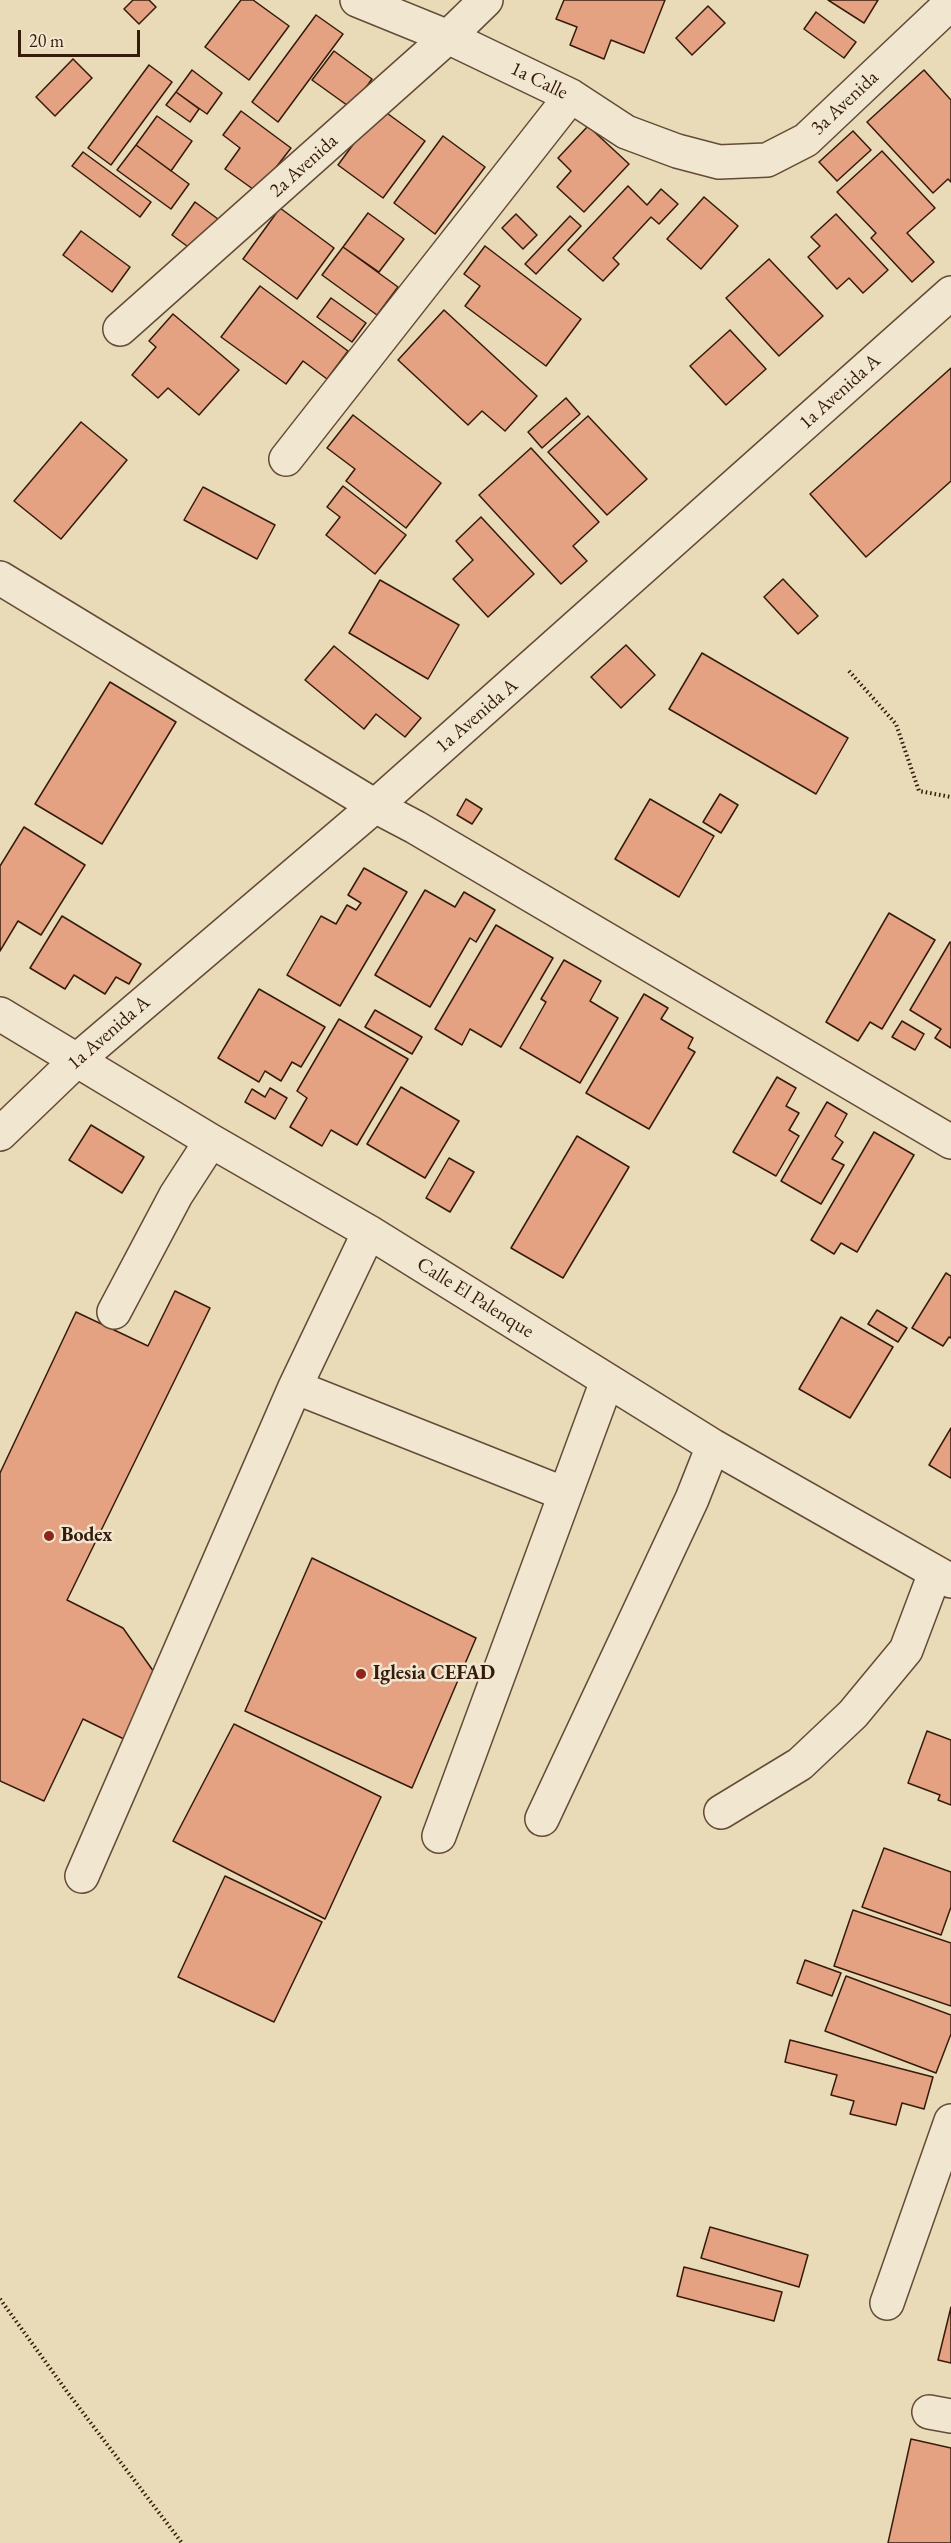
<!DOCTYPE html>
<style>
body{margin:0}
#map{position:relative;width:951px;height:2543px;overflow:hidden;background:#e9dab8;font-family:"EB Garamond",serif}
canvas{display:block}
.scale{position:absolute;left:18px;top:30px;width:122px;height:27px;box-sizing:border-box;border:3px solid #361b0b;border-top:0;padding-left:8px;font-size:18px;line-height:21px;white-space:nowrap;color:#361b0b;-webkit-text-stroke:4px #f1e7d1;paint-order:stroke}
</style>
<div id="map">
<canvas width="951" height="2543"></canvas>
<div class="scale">20 m</div>
</div>
<script>
const ctx = document.querySelector('canvas').getContext('2d');
ctx.lineJoin = 'round';
function fillPath(path, color) { ctx.fillStyle = color; ctx.fill(path, 'evenodd'); }
const shape = rows => new Path2D(rows.map(r => 'M' + r).join(''));
function trace(path, color, width, dash) { ctx.strokeStyle = color; ctx.lineWidth = width; ctx.lineCap = dash ? 'butt' : 'round'; ctx.setLineDash(dash || []); ctx.stroke(path); }
function write(font, color, halo, rows, align = 'center') {
  ctx.font = font + ' "EB Garamond",serif'; ctx.lineWidth = 5; ctx.setLineDash([]); ctx.textBaseline = 'middle'; ctx.strokeStyle = halo; ctx.fillStyle = color; for (const [text, x, y, turn = 0] of rows) {
    ctx.save(); ctx.translate(x, y); ctx.rotate((+turn || 0) * Math.PI / 180); ctx.textAlign = isNaN(turn) ? turn : align; if (halo) ctx.strokeText(text, 0, 0); ctx.fillText(text, 0, 0); ctx.restore();
  }
}
const building = shape([
 [133,0,149,0,156,7,139,24,124,9,133,0],
 [241,0,253,0,289,26,249,80,205,47,241,0],
 [564,0,665,0,644,53,611,40,604,59,570,45,577,27,556,19,564,0],
 [828,0,878,0,864,23,828,0],
 [708,6,725,23,692,55,676,38,708,6],
 [816,12,856,42,844,58,804,29,816,12],
 [316,15,343,34,278,122,252,102,316,15],
 [334,51,372,79,351,108,312,80,334,51],
 [73,59,92,78,55,116,36,97,73,59],
 [149,65,172,82,111,165,88,148,149,65],
 [192,70,222,93,207,114,176,92,192,70],
 [924,70,951,100,951,182,948,179,933,193,867,122,924,70],
 [176,92,199,109,190,122,166,105,176,92],
 [380,108,425,141,383,198,338,165,380,108],
 [241,111,291,148,257,192,225,169,240,148,223,135,241,111],
 [157,116,192,141,171,171,136,145,157,116],
 [588,126,629,164,584,212,557,187,571,171,558,158,588,126],
 [853,131,871,150,837,181,819,162,853,131],
 [443,136,485,167,435,234,394,203,443,136],
 [136,145,189,184,171,209,117,170,136,145],
 [882,151,935,208,907,233,934,262,912,282,871,238,876,233,837,192,882,151],
 [83,152,151,202,140,217,72,166,83,152],
 [628,186,647,205,661,189,678,204,659,224,651,217,613,258,619,264,603,281,568,250,628,186],
 [704,197,738,226,701,269,667,239,704,197],
 [195,202,222,222,199,255,172,235,195,202],
 [280,208,334,248,297,299,243,259,280,208],
 [368,213,404,239,379,272,343,247,368,213],
 [516,214,537,235,523,249,502,228,516,214],
 [836,214,888,270,863,293,849,278,837,289,808,257,820,246,811,237,836,214],
 [570,216,581,226,536,274,525,264,570,216],
 [81,231,130,267,112,292,63,255,81,231],
 [485,246,581,319,546,366,465,306,480,286,464,274,485,246],
 [343,247,398,287,377,315,322,275,343,247],
 [769,259,823,316,779,356,726,298,769,259],
 [260,286,348,351,327,379,303,361,286,384,221,337,260,286],
 [331,298,366,323,352,342,317,317,331,298],
 [444,310,537,396,505,431,482,411,468,425,398,360,444,310],
 [173,314,239,370,199,415,168,388,158,398,132,375,156,347,149,341,173,314],
 [730,330,766,369,726,405,690,366,730,330],
 [951,368,951,481,866,557,810,494,951,368],
 [566,398,580,414,542,448,528,432,566,398],
 [353,415,441,483,406,528,346,481,355,469,327,448,353,415],
 [588,416,647,479,607,515,548,452,588,416],
 [81,422,127,460,61,539,14,501,81,422],
 [531,448,599,522,573,546,587,561,561,584,479,495,531,448],
 [343,486,406,535,375,574,326,535,340,517,327,507,343,486],
 [203,487,275,525,257,559,184,520,203,487],
 [481,517,534,574,488,617,453,579,473,560,456,541,481,517],
 [783,579,818,616,798,634,764,597,783,579],
 [380,580,459,625,428,679,349,633,380,580],
 [626,645,655,675,621,708,591,677,626,645],
 [334,646,421,718,405,737,376,714,364,729,305,680,334,646],
 [702,653,848,738,816,794,669,709,702,653],
 [110,682,176,722,102,844,35,804,110,682],
 [720,794,738,805,721,833,703,822,720,794],
 [466,799,482,809,472,824,457,815,466,799],
 [650,799,714,836,679,897,615,859,650,799],
 [24,827,85,865,41,935,18,921,0,951,0,866,24,827],
 [364,868,407,892,340,1006,287,975,321,916,336,924,347,905,356,910,361,903,348,895,364,868],
 [425,890,455,907,464,892,495,910,476,942,470,938,430,1007,375,975,425,890],
 [889,913,935,940,882,1029,870,1022,858,1041,826,1022,889,913],
 [62,916,141,964,129,984,116,977,105,994,74,975,65,989,30,968,62,916],
 [496,925,553,958,501,1047,470,1029,462,1045,435,1029,496,925],
 [950,942,951,943,951,1048,935,1038,941,1029,910,1010,950,942],
 [564,960,601,981,590,1001,618,1018,580,1083,520,1048,546,1002,541,999,564,960],
 [259,989,325,1027,301,1067,292,1062,281,1081,265,1071,259,1082,218,1058,259,989],
 [644,994,668,1008,661,1019,693,1038,688,1048,695,1052,649,1129,586,1093,644,994],
 [375,1010,422,1037,412,1054,365,1027,375,1010],
 [339,1019,408,1059,357,1145,331,1130,322,1146,290,1127,307,1098,297,1091,339,1019],
 [902,1021,924,1034,915,1050,892,1037,902,1021],
 [777,1077,796,1088,786,1106,799,1113,789,1130,799,1136,776,1176,733,1152,777,1077],
 [401,1087,459,1121,425,1178,367,1144,401,1087],
 [270,1088,287,1098,275,1119,245,1102,252,1089,265,1097,270,1088],
 [827,1102,847,1114,835,1136,843,1142,832,1159,844,1165,821,1204,781,1181,827,1102],
 [91,1125,144,1157,122,1193,69,1160,91,1125],
 [874,1132,914,1155,857,1252,841,1243,834,1254,811,1240,874,1132],
 [577,1136,629,1167,563,1278,511,1248,577,1136],
 [449,1158,474,1172,450,1212,426,1198,449,1158],
 [946,1273,951,1276,951,1338,949,1337,943,1346,912,1328,946,1273],
 [175,1291,210,1308,67,1600,123,1628,161,1682,132,1743,83,1719,44,1801,0,1781,0,1473,76,1312,148,1346,175,1291],
 [877,1310,907,1328,898,1342,868,1324,877,1310],
 [841,1317,893,1347,850,1418,799,1389,841,1317],
 [951,1428,951,1478,929,1465,951,1428],
 [312,1558,476,1638,412,1788,245,1711,312,1558],
 [234,1724,381,1797,325,1919,173,1841,234,1724],
 [927,1731,951,1740,951,1805,938,1800,940,1795,908,1783,927,1731],
 [884,1848,951,1872,951,1907,941,1935,862,1907,884,1848],
 [225,1876,322,1922,274,2022,178,1977,225,1876],
 [853,1910,951,1943,951,2006,834,1966,853,1910],
 [805,1960,841,1973,832,1996,797,1983,805,1960],
 [846,1976,951,2015,951,2034,936,2073,825,2031,846,1976],
 [790,2040,933,2077,924,2109,902,2103,896,2125,850,2114,854,2101,831,2095,837,2075,785,2062,790,2040],
 [710,2227,808,2255,799,2287,701,2258,710,2227],
 [684,2267,782,2292,774,2321,677,2296,684,2267],
 [951,2307,951,2363,938,2360,951,2307],
 [911,2439,951,2448,951,2543,888,2543,911,2439]
]);
const path = shape([
 [849,671,896,724,919,791,951,797],
 [0,2299,68,2393,182,2543]
]);
const minor = shape([
 [357,0,448,37,571,96,626,132,677,151,719,162,767,160,806,140,951,3],
 [120,329,448,37,486,0],
 [286,459,571,96],
 [0,578,375,806,415,827,951,1142],
 [0,1014,211,1141,369,1232,713,1446,951,1581],
 [0,1134,77,1060,375,806,951,293],
 [114,1312,176,1195,211,1141],
 [295,1387,565,1494],
 [721,1812,800,1764,853,1714,906,1650,935,1573],
 [542,1819,692,1499,713,1446],
 [439,1836,607,1381],
 [82,1876,295,1387,369,1232],
 [887,2303,951,2121],
 [929,2412,951,2416]
]);
const markers = [
 [49,1536,6,"#8f2418"],
 [361,1674,6,"#8f2418"]
];
const streetNames = [
 ["1a Calle",539,81,26],
 ["3a Avenida",845,103,-43],
 ["2a Avenida",304,166,-42],
 ["1a Avenida A",840,392,-42],
 ["1a Avenida A",477,716,-41],
 ["1a Avenida A",109,1033,-41],
 ["Calle El Palenque",475,1298,32]
];
const poiNames = [
 ["Bodex",61,1536],
 ["Iglesia CEFAD",373,1674]
];
fillPath(building, '#e4a283');
trace(building, '#361b0b', 1.5);
trace(minor, '#634b36', 36);
trace(path, '#361b0b', 4, [1.5, 3]);
trace(minor, '#f1e7d1', 33);
for (const [x, y, r, color] of markers) { const dot = new Path2D(); dot.arc(x, y, r, 0, 2 * Math.PI); ctx.fillStyle = color; ctx.fill(dot); trace(dot, '#f1e7d1', 2); }
write('20px', '#361b0b', '#f1e7d1', streetNames);
write('bold 20px', '#361b0b', '#f1e7d1', poiNames, 'left');
</script>
